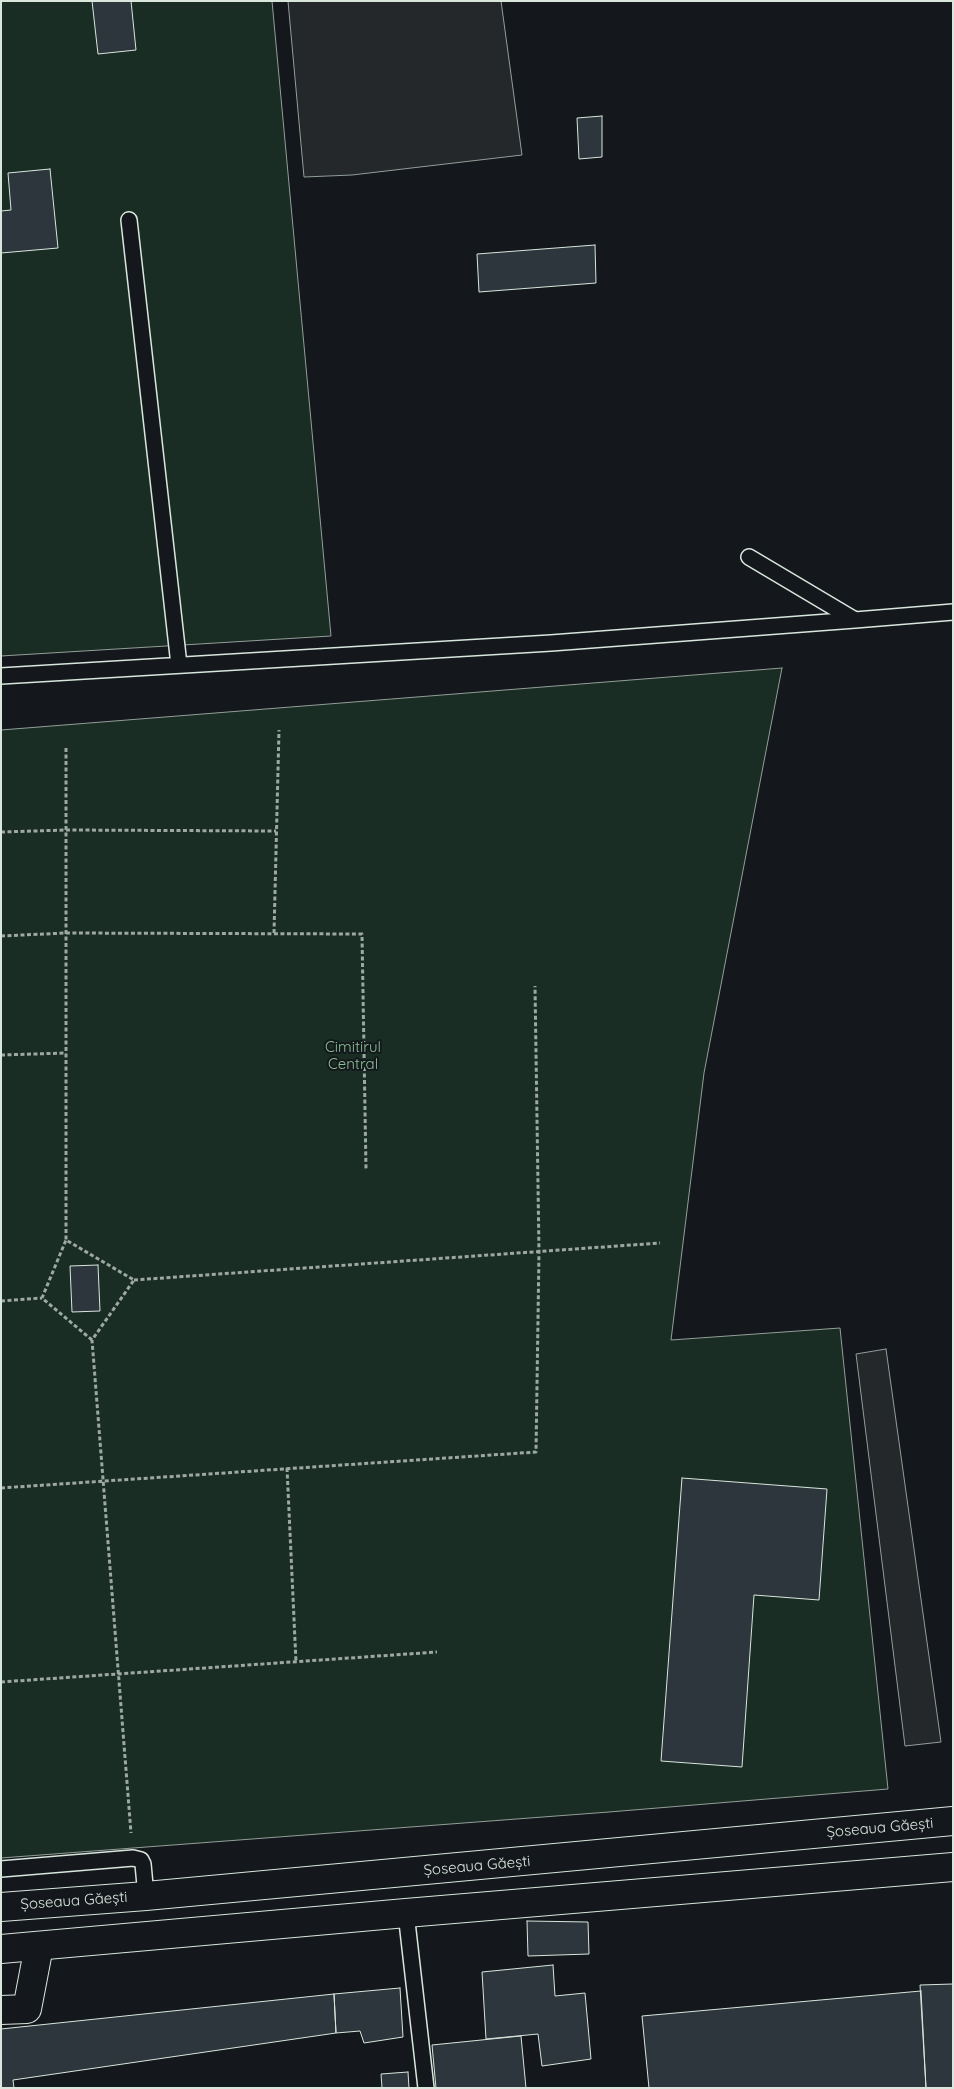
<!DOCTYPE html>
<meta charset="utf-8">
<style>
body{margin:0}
#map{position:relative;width:954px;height:2089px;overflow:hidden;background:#14181c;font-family:Quicksand,sans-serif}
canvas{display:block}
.frame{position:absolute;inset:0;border:2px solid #d8e6dc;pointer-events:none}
</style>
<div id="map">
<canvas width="954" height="2089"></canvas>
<div class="frame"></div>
</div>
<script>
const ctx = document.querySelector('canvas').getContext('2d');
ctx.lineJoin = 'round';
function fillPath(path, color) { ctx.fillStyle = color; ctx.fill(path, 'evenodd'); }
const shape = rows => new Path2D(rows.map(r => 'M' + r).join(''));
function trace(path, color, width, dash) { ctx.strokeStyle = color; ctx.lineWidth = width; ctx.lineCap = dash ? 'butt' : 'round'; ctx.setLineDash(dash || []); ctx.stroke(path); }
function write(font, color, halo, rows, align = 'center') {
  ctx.font = font + ' Quicksand,sans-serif'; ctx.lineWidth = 4; ctx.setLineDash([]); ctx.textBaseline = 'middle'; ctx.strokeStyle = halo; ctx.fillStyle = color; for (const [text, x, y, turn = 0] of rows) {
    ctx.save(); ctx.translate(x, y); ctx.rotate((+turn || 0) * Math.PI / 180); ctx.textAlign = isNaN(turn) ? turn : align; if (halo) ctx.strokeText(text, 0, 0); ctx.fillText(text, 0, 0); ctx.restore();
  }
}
const green = shape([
 [1,1,272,1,331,636,1,656,1,1],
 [782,668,704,1073,671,1340,840,1328,888,1789,609,1812,1,1858,1,730,782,668]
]);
const parking = shape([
 [288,1,501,1,522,155,352,175,304,177,288,1],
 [886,1349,941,1742,905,1746,856,1354,886,1349]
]);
const building = shape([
 [92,1,131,1,136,50,98,54,92,1],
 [602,116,602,157,579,159,577,118,602,116],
 [50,169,58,248,1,253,1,211,11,210,8,173,50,169],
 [595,245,596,283,479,292,477,254,595,245],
 [98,1265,100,1311,72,1312,70,1266,98,1265],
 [682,1478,827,1489,819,1600,754,1595,742,1767,661,1761,682,1478],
 [527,1921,588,1922,589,1954,528,1956,527,1921],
 [553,1965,555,1996,585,1993,591,2059,542,2066,538,2034,486,2039,482,1972,553,1965],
 [953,1984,953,2088,926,2088,920,1985,953,1984],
 [400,1988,403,2037,364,2043,360,2031,336,2033,334,1994,400,1988],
 [921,1991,926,2088,649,2088,642,2016,921,1991],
 [334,1994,336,2033,13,2080,14,2088,1,2088,1,2029,334,1994],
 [521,2036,526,2088,436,2088,432,2045,521,2036],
 [408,2072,409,2088,382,2088,381,2074,408,2072]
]);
const path = shape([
 [66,748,66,1240],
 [1,832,66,830,276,831],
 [274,933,279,730],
 [1,936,66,933,362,934,366,1169],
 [1,1055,66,1053],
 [134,1280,660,1243],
 [1,1301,42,1298],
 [92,1340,42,1298,66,1240,134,1280,92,1340,131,1833],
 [287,1468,296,1662],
 [1,1488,536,1452,539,1252,535,986],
 [1,1682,437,1652]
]);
const lane = shape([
 [129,220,179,665],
 [749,557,855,620,953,612],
 [1,676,551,643,855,620],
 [1,1869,133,1858,141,1860,143,1864,146,1896],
 [406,1913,426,2088]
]);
const street = shape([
 [1,2010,27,2009,39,1946]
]);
const secondary = shape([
 [1,1907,146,1896,953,1821],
 [1,1949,406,1913,953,1867]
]);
const parkNames = [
 ["Cimitirul",353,1047],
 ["Central",353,1064]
];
const streetNames = [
 ["Șoseaua Găești",880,1828,-5],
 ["Șoseaua Găești",477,1866,-5],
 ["Șoseaua Găești",74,1901,-4]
];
fillPath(green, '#1a2d24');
trace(green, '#939e99', 1);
fillPath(parking, '#24282b');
trace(parking, '#939e99', 1);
fillPath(building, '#2c363c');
trace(building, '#d8e6dc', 1);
trace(lane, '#d8e6dc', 18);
trace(street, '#d8e6dc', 30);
trace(secondary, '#d8e6dc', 30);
trace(path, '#9da8a2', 3, [4, 2.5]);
trace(lane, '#14181c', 15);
trace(street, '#14181c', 28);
trace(secondary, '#14181c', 28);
write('15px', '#8ac095', '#14181c', parkNames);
write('15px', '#d8e6dc', '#14181c', streetNames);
</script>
